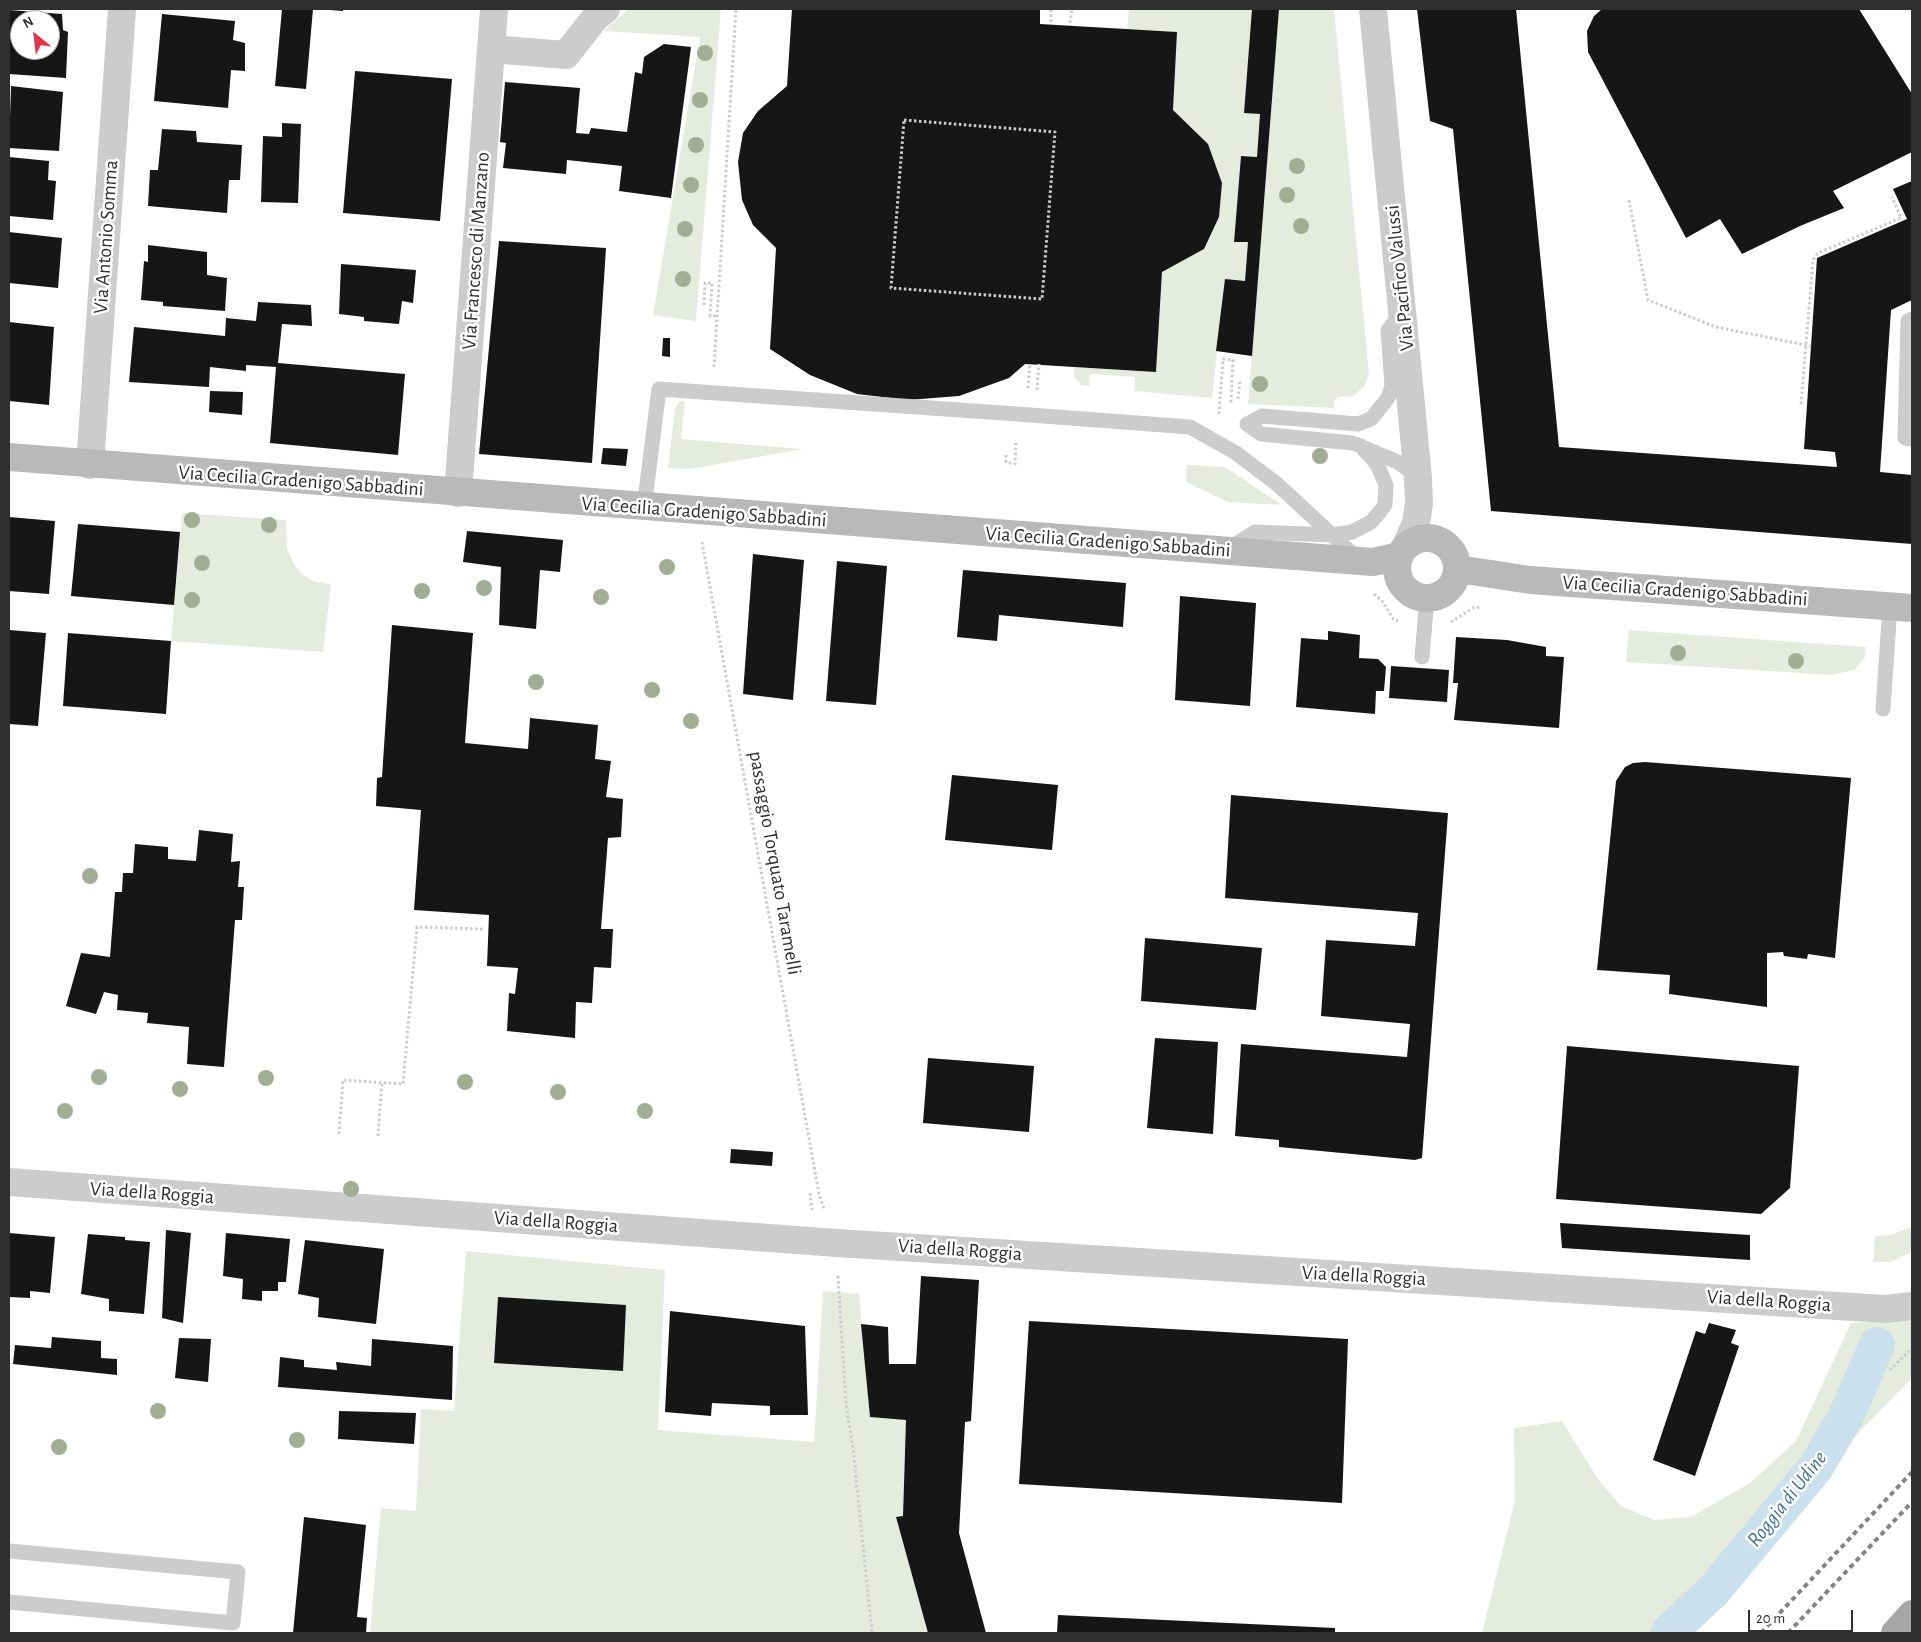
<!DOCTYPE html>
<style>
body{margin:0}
#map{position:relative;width:1921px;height:1642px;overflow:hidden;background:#fff;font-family:"Alegreya Sans",sans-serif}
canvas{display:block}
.frame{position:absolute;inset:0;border:10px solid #2f2f2f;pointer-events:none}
.north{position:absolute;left:10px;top:10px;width:50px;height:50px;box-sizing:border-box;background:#fff;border:1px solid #acacac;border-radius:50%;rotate:331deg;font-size:14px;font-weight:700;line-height:20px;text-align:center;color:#2f2f2f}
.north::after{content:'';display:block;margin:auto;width:18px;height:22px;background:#e33549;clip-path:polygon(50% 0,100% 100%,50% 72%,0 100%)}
.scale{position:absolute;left:1748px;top:1610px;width:105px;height:22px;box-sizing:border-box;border:2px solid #2f2f2f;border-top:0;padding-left:6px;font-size:15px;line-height:18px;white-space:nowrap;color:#2f2f2f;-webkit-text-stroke:4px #fff;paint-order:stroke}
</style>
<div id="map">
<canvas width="1921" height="1642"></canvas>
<div class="frame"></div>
<div class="north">N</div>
<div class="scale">20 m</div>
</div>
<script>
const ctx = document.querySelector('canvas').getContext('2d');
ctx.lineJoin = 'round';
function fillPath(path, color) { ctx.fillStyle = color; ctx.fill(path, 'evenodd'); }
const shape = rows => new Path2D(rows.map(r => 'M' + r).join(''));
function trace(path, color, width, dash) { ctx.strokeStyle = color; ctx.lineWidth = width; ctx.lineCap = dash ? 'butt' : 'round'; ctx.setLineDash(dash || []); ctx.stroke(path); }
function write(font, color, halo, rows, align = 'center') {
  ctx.font = font + ' "Alegreya Sans",sans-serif'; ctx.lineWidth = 5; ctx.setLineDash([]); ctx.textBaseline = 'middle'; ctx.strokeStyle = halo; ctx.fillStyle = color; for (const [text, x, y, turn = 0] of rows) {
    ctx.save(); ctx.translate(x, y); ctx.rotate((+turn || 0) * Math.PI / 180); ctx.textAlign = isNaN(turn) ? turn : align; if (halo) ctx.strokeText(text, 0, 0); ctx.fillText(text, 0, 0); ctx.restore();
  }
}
const green = shape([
 [629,9,721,9,696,321,653,315,700,37,603,31],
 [1129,9,1252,9,1244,112,1260,114,1257,157,1241,156,1234,241,1248,242,1245,281,1225,280,1212,398,1134,391,1135,377,1090,374,1089,386,1081,385,1074,377,1074,367,1156,372,1162,272,1204,249,1219,217,1222,183,1208,144,1173,110,1177,32,1127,29],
 [1279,9,1334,9,1369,374,1364,387,1353,396,1338,397,1334,401,1334,408,1248,404],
 [680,401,685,401,681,439,803,449,690,469,668,468,675,408],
 [1187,465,1225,467,1282,505,1228,502,1186,482],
 [182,513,286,520,287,549,295,566,303,575,315,582,331,584,323,652,171,641],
 [1629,630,1866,647,1865,657,1854,670,1832,675,1626,662],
 [1912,1227,1912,1252,1890,1262,1873,1262,1875,1236,1890,1235],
 [466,1251,665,1270,658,1430,814,1442,823,1291,859,1294,870,1417,906,1420,903,1516,896,1518,928,1633,370,1633,381,1508,416,1511,421,1409,454,1411],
 [1912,1320,1912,1378,1816,1476,1775,1508,1661,1633,1482,1633,1515,1500,1514,1428,1562,1421,1598,1479,1621,1506,1654,1520,1691,1517,1750,1483,1796,1441,1851,1323]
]);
const canal = shape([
 [1668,1633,1713,1591,1816,1467,1847,1414,1877,1345]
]);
const building = shape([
 [282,9,313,9,306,89,275,86],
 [329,9,343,9,343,11,329,10],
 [792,9,1040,9,1040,24,1177,32,1173,110,1208,144,1222,183,1219,217,1204,249,1162,272,1156,372,1025,364,1009,378,959,396,908,400,857,394,810,375,770,349,776,248,753,225,742,200,738,162,743,133,758,111,787,86],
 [1252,9,1279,9,1252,356,1216,351,1225,279,1245,281,1248,242,1234,242,1241,156,1257,157,1260,114,1244,113],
 [1417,9,1516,9,1559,447,1837,467,1835,452,1804,449,1817,258,1907,219,1893,189,1912,181,1912,300,1891,310,1880,472,1912,475,1912,544,1491,511,1453,129,1430,121],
 [1602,9,1859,9,1912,94,1912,152,1833,191,1844,208,1800,226,1742,254,1720,219,1686,238,1588,52,1587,31,1594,16],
 [9,10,62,14,63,30,68,32,66,78,9,74],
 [20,20,50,20,50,50,20,50],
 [162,14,235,21,233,40,245,43,245,71,231,70,228,108,154,101],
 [664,44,691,47,671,198,619,191,622,166,567,160,566,174,503,168,506,143,500,142,505,82,580,88,576,133,589,134,591,128,627,132,635,72,642,74,644,57],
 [355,71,452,79,440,221,343,213],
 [11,86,63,92,59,151,9,148],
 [282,123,301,124,298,203,261,202,263,136,282,137],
 [162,129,196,131,197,142,242,145,240,180,229,180,227,213,148,206,150,170,158,170],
 [9,157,49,161,48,180,56,181,53,220,9,216],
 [9,232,62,238,58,288,9,283],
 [499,241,606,248,592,463,479,454],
 [148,245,207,252,207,275,227,278,225,311,163,306,163,302,141,300,144,261,148,262],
 [341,264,416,270,413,303,402,301,399,324,364,321,364,317,339,314],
 [258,302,311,305,312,326,282,324,278,363,405,374,398,455,270,443,276,367,246,365,246,371,210,367,209,387,129,382,134,327,225,336,226,318,256,321],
 [9,322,54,327,49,405,9,401],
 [663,338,670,338,670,357,662,356],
 [210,391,243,392,242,415,209,412],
 [603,448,628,449,626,466,601,464],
 [9,517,55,521,49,594,9,591],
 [78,524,180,532,174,605,71,596],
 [467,531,563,540,560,572,540,570,536,629,499,625,501,567,463,562],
 [753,554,804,560,793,700,743,694],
 [837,561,887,566,876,705,826,701],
 [963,570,1126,583,1123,627,999,615,997,641,957,637],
 [1180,596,1256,603,1250,706,1175,700],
 [392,625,473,633,465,743,528,749,530,718,598,725,595,759,611,761,606,797,623,799,621,837,608,838,601,929,613,929,611,968,594,967,592,1003,576,1002,575,1038,507,1031,509,993,515,994,518,968,487,966,489,915,414,910,421,810,376,806,377,778,382,777],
 [9,630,46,633,38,726,9,724],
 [1328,631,1360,635,1359,658,1378,659,1386,667,1384,691,1376,691,1375,714,1296,707,1301,638,1328,640],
 [68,633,171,641,166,714,63,706],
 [1456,637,1507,640,1546,647,1546,656,1564,657,1559,728,1454,720,1458,683,1453,683],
 [1391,666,1449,670,1447,702,1389,698],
 [1645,762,1851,778,1835,958,1808,954,1807,959,1784,956,1783,952,1767,953,1767,1007,1669,994,1670,975,1597,970,1616,781,1625,767,1633,763],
 [952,775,1058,785,1052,850,945,840],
 [1231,795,1448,813,1422,1158,1415,1160,1279,1147,1279,1140,1235,1136,1241,1044,1407,1057,1410,1024,1321,1016,1326,940,1415,946,1418,913,1225,898],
 [199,830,233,834,231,862,240,861,238,887,244,887,242,920,235,920,224,1067,187,1064,189,1027,147,1023,148,1013,117,1010,118,995,104,992,96,1014,66,1006,81,953,110,957,115,892,122,892,123,873,133,873,135,844,168,847,168,859,196,861],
 [1145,938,1262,948,1256,1010,1141,1001],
 [1155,1038,1218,1042,1213,1134,1147,1128],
 [1567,1046,1799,1066,1790,1188,1761,1214,1556,1199],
 [928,1058,1034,1066,1029,1132,923,1123],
 [731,1149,773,1152,772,1166,730,1163],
 [1560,1223,1750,1235,1750,1260,1562,1248],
 [166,1230,191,1233,183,1323,162,1318],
 [9,1233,55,1237,50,1293,30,1291,30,1298,9,1297],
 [226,1233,290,1239,286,1282,278,1282,278,1291,262,1291,262,1301,242,1299,243,1279,223,1276],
 [88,1234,125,1237,125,1240,150,1242,144,1314,109,1311,109,1299,81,1294],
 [305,1240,384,1249,376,1324,318,1317,319,1298,298,1294],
 [921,1276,979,1280,971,1421,965,1422,959,1533,986,1633,928,1633,896,1517,903,1516,906,1420,870,1417,861,1324,888,1327,889,1364,916,1364],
 [498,1297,626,1305,623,1371,494,1363],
 [670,1311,805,1326,808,1415,770,1415,770,1406,712,1403,711,1416,665,1412],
 [1029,1321,1348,1339,1342,1503,1019,1484],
 [1709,1323,1736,1330,1731,1343,1739,1346,1695,1476,1653,1460,1696,1331,1705,1334],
 [52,1337,101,1341,101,1358,117,1359,117,1375,13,1364,15,1345,51,1348],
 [179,1338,211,1339,208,1382,175,1378],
 [372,1339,453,1346,452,1400,278,1387,280,1357,304,1360,304,1367,337,1370,336,1362,371,1366],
 [339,1411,416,1413,414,1444,338,1439],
 [304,1517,366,1525,357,1617,367,1618,366,1633,293,1633],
 [1058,1615,1335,1628,1335,1633,1057,1633]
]);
const path = shape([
 [1051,22,1051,9],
 [1070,23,1072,9],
 [904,120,1055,132,1042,299,891,288,904,120],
 [1629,200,1648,300,1716,327,1811,346],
 [704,305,705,283,712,283,710,316,717,316],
 [714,367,736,9],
 [1028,388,1030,364],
 [1037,390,1039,364],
 [1238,399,1240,380],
 [1801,404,1813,260,1818,253,1901,218,1892,197],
 [1219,414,1223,359,1233,360,1231,401,1234,401],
 [1006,455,1006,462,1015,464,1016,440],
 [702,542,819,1194,824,1209],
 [1374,594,1382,601,1394,620,1399,621],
 [1451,622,1473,608,1481,607],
 [339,1134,343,1080,403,1084,417,927,484,929],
 [378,1136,382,1082],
 [810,1193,812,1210],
 [838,1276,846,1404,853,1448,872,1633],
 [1890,1370,1912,1348]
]);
const lane = shape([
 [1912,319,1908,321,1905,438,1912,439],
 [1364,448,1398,462,1418,477],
 [644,508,659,389,1017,414,1190,427,1236,453,1277,484,1358,559],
 [1228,549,1255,532,1332,535,1352,532,1371,522,1378,514,1385,505,1386,485,1377,464,1361,446,1352,443,1261,434,1247,424,1262,416,1358,424,1371,419,1388,398,1392,386,1388,330,1402,312],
 [1422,657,1427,598],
 [1883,709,1890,606],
 [9,1551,238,1572,233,1623,9,1602]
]);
const street = shape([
 [1373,9,1418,478,1419,504,1416,523,1406,546],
 [491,49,566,55,595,18,606,9],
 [90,465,122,9],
 [458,493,494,9],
 [9,1182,837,1243,1885,1309,1912,1306]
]);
const secondary = shape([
 [9,457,1373,562,1400,556],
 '1397 568a30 30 0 1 1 60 0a30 30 0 1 1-60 0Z',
 [1458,569,1530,580,1912,608]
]);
const primary = shape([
 [1895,1633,1912,1614]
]);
const rail = shape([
 [1761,1633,1912,1472],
 [1788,1633,1912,1502]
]);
const trees = [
 [705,53],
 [700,100],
 [696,145],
 [1297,166],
 [691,185],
 [1287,195],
 [1301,226],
 [685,229],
 [683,279],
 [1260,384],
 [1320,456],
 [192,520],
 [269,525],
 [202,563],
 [667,567],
 [484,588],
 [422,591],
 [601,597],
 [192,600],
 [1678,653],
 [1796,661],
 [536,682],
 [652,690],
 [691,721],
 [90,876],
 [99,1077],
 [266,1078],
 [465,1082],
 [180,1089],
 [558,1092],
 [65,1111],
 [645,1111],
 [351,1189],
 [158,1411],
 [297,1440],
 [59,1447]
];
const streetNames = [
 ["Via Antonio Somma",106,237,-86],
 ["Via Francesco di Manzano",476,251,-86],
 ["Via Pacifico Valussi",1400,278,-96],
 ["Via Cecilia Gradenigo Sabbadini",301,481,4],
 ["Via Cecilia Gradenigo Sabbadini",704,512,4],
 ["Via Cecilia Gradenigo Sabbadini",1108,542,4],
 ["Via Cecilia Gradenigo Sabbadini",1685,591,4],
 ["passaggio Torquato Taramelli",775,863,80],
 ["Via della Roggia",152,1193,4],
 ["Via della Roggia",556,1222,4],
 ["Via della Roggia",960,1250,4],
 ["Via della Roggia",1364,1276,3],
 ["Via della Roggia",1769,1301,4]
];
const waterNames = [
 ["Roggia di Udine",1787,1499,-52]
];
fillPath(green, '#e6ecdd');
trace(canal, '#cae0ec', 36);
fillPath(building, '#161616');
trace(path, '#ccc', 3, [2.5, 2.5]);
trace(lane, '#ccc', 15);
trace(street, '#ccc', 28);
trace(secondary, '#b9b9b9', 28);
trace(primary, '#a7a7a7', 28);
trace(rail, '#848484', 4, [5, 4]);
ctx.fillStyle = '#a1ae94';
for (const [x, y] of trees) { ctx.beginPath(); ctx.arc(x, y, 8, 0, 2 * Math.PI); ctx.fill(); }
write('20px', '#2f2f2f', '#fff', streetNames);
write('italic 21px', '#3e7491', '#fff', waterNames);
</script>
